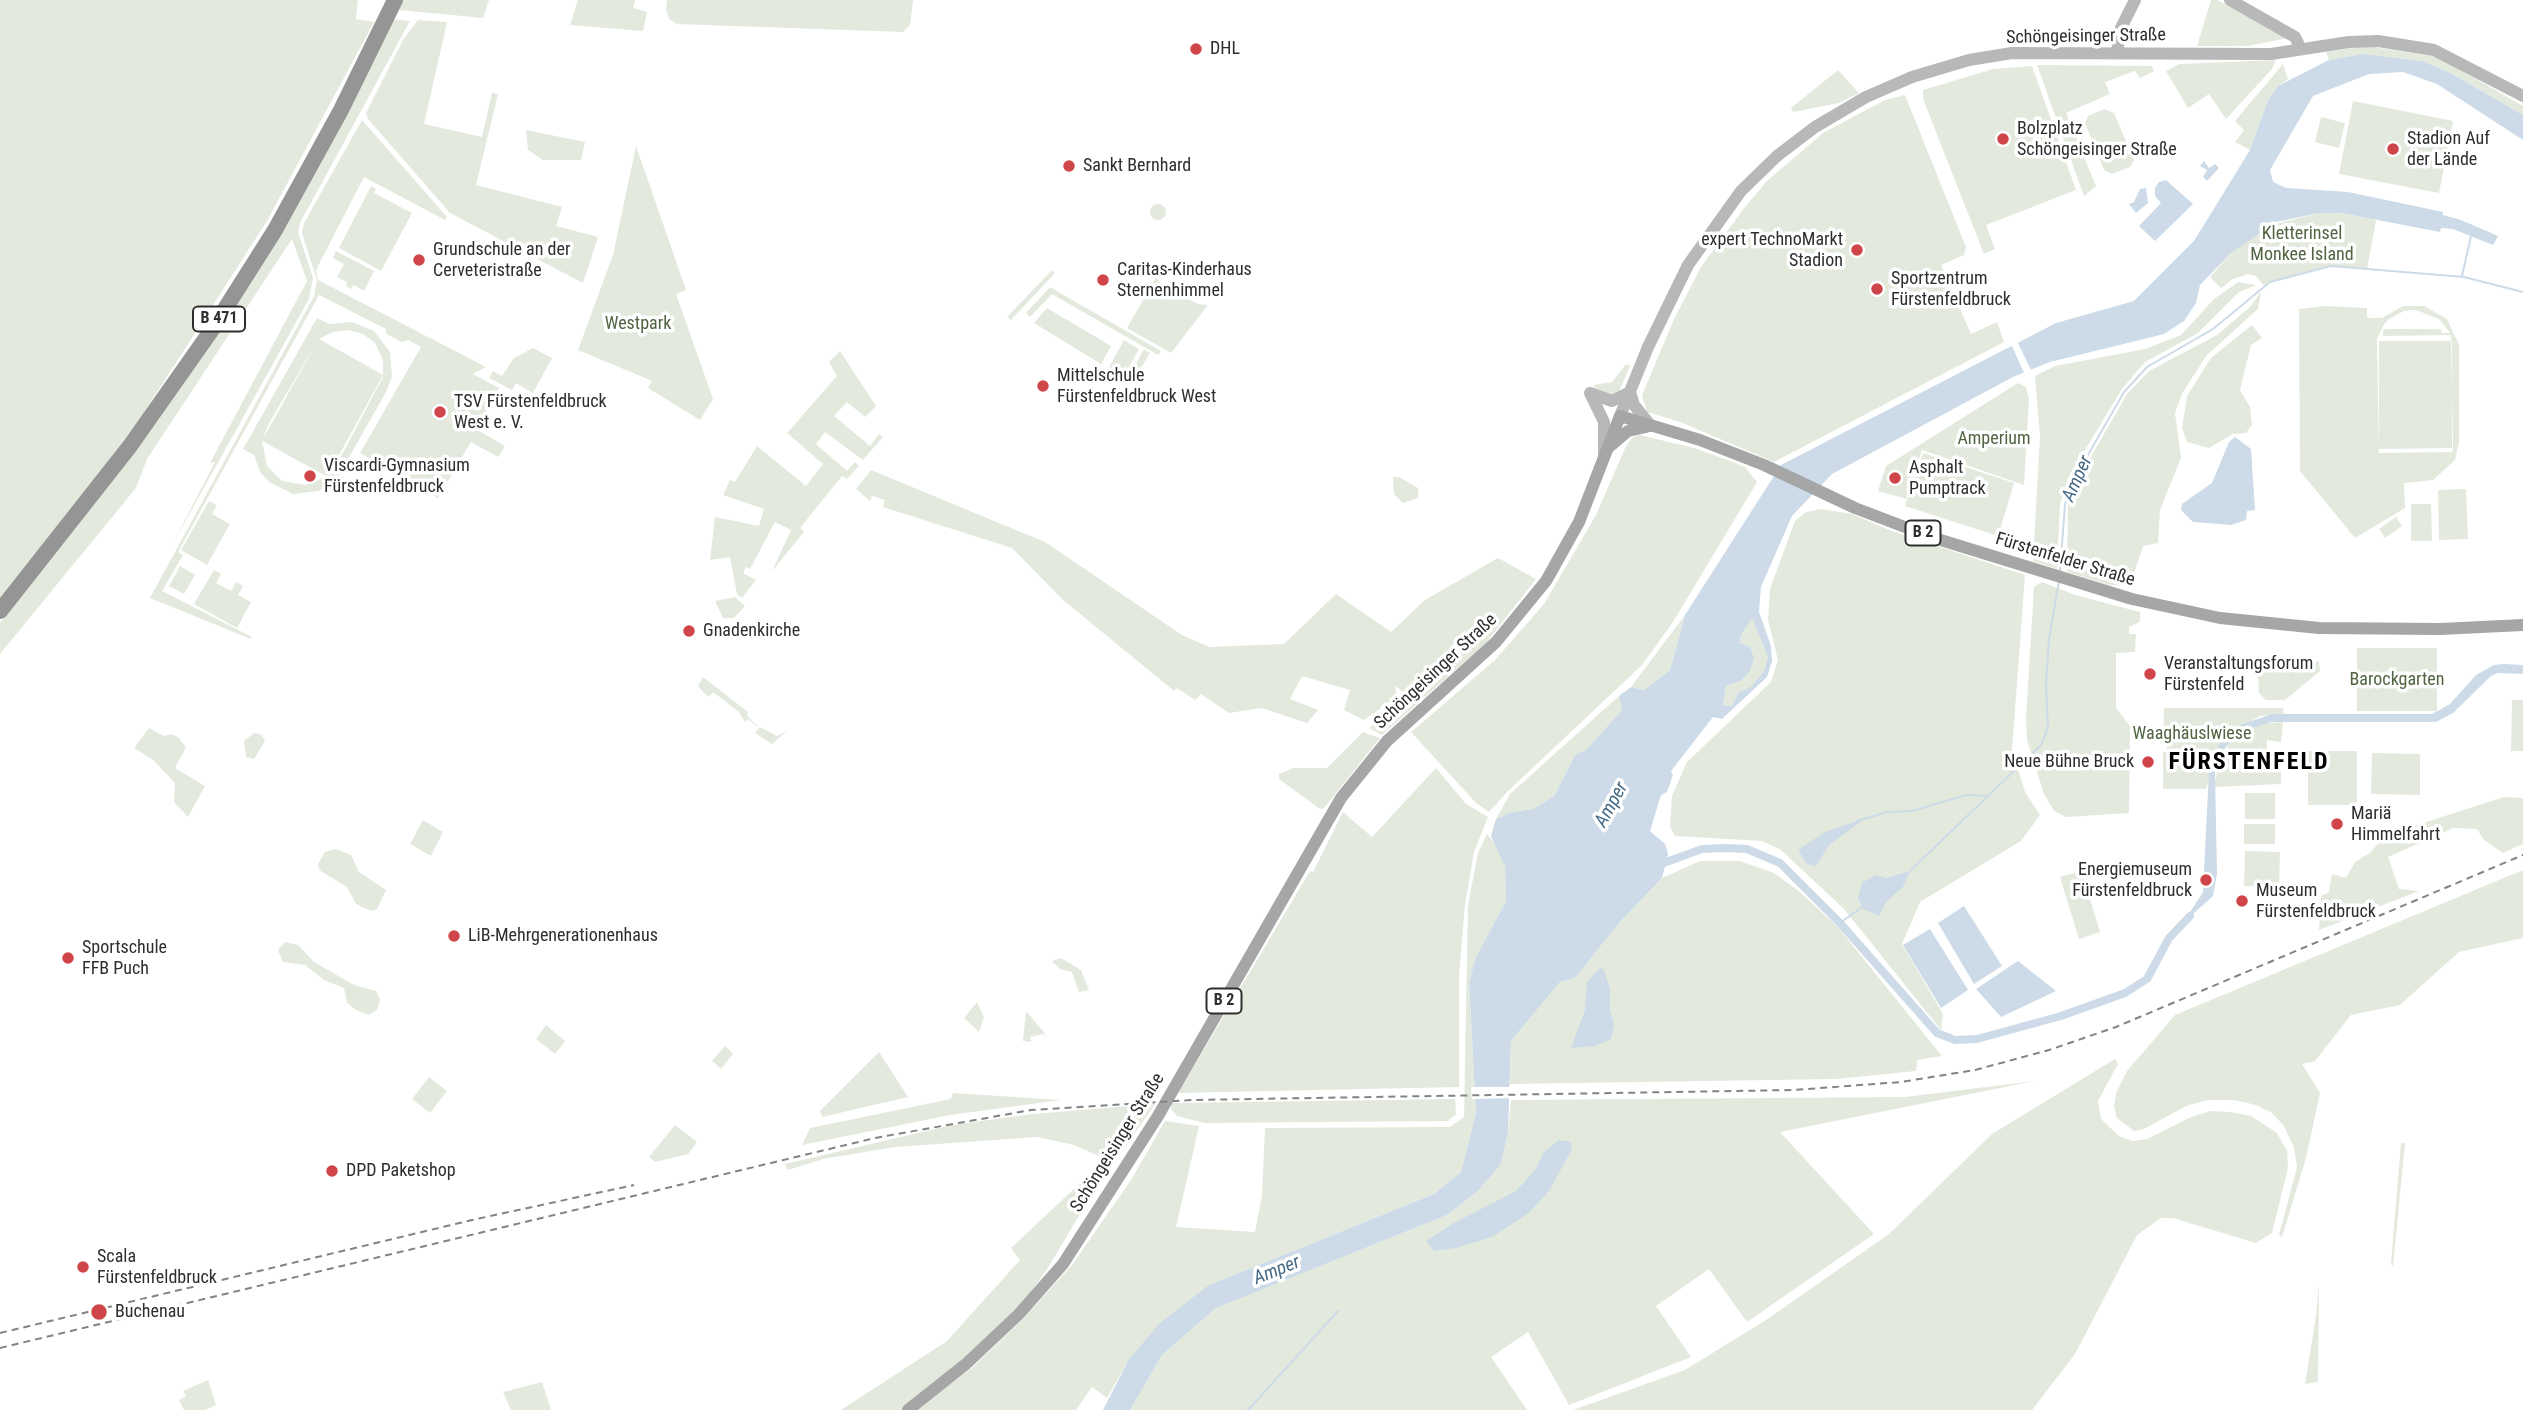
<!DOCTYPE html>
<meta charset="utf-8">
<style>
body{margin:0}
canvas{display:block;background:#fff}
</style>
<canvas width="2523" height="1410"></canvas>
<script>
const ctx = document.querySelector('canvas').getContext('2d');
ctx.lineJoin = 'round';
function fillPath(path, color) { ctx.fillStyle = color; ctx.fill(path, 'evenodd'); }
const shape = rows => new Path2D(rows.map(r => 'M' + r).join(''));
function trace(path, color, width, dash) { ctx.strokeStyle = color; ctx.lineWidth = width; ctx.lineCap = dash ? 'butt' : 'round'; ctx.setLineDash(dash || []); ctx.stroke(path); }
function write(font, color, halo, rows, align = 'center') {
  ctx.font = font + ' "Roboto Condensed",sans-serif'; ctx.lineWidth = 7; ctx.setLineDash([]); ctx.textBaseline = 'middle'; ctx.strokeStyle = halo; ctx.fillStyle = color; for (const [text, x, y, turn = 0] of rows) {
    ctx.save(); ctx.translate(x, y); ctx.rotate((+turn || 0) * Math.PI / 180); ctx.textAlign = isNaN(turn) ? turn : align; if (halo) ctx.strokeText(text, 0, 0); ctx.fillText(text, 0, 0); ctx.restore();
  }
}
const green = shape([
 [0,0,358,0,356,19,374,22,267,221,125,442,0,601],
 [403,0,489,0,483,18,399,10],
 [578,0,635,0,633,8,647,12,643,31,570,25],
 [667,0,913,0,910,25,903,32,677,24,669,19,666,9],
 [2211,0,2217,0,2288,38,2247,46,2197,46],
 [393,19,410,21,300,223,298,232,313,278,309,299,171,547,215,462,210,463,307,281,292,239,147,459,136,488,0,654,0,623,136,450],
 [418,20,447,22,424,124,482,137,492,93,498,94,476,185,562,207,556,226,598,237,583,283,450,213,368,119,366,113,403,40],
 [2366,46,2438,57,2523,106,2523,115,2449,72,2422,61,2363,54,2329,60,2326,52],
 [2276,60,2272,69,2226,119,2209,94,2188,108,2166,71,2179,64],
 [2283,64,2288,79,2278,86,2268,100,2250,150,2235,142,2244,130,2235,121],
 [2037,65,2152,66,2154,71,2140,78,2135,71,2105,82,2110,94,2066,113,2096,186,2084,196],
 [2032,66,2076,190,1986,225,1995,249,1984,254,1923,99,1923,90,1993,69],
 [1838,70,1859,93,1839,103,1793,112,1791,108],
 [1905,95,1966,247,1964,255,1941,265,1971,334,1997,322,2004,342,1774,462,1680,422,1647,412,1642,395,1675,317,1701,267,1745,207,1767,181,1823,133,1885,100],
 [2353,101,2453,121,2439,193,2339,174],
 [2104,109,2114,113,2134,160,2130,167,2112,174,2104,170,2085,123,2088,116],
 [2321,117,2345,123,2339,148,2315,142],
 [362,120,447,217,445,220,364,177,316,270,318,280,486,367,473,374,499,388,476,429,505,446,498,457,471,442,438,498,360,453,421,347,408,340,402,342,386,334,386,329,319,295,178,552,183,555,162,591,252,637,251,639,150,598,314,296,317,280,302,233,304,223],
 [526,130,585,142,581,160,543,160,528,150],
 [636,146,686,290,676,294,713,399,700,420,648,388,652,381,578,350,613,255],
 [371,186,376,189,374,193,412,213,381,271,339,248],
 '1150 212a8 8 0 1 1 16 0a8 8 0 1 1-16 0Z',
 [2319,213,2341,213,2376,220,2367,269,2331,266,2270,282,2264,286,2256,276,2248,274,2233,279,2221,288,2210,277,2231,253,2267,226],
 [336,251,374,271,364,291,354,285,351,289,346,286,347,282,337,277,344,264,333,258],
 [1052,270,1055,273,1011,320,1007,317],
 [1156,277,1162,285,1198,304,1208,305,1171,353,1127,328],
 [2238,282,2256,285,2239,292,2198,333,2145,362,2122,389,2068,478,2060,504,2057,569,2033,561,2040,436,2035,376,2055,366,2145,349,2181,335,2214,299],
 [1050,287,1055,290,1161,351,1158,355,1052,294,1030,317,1026,313],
 [2261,292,2258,309,2206,356,2182,394,2175,413,2181,458,2160,510,2158,543,2143,546,2130,586,2109,585,2067,572,2068,505,2077,481,2127,394,2149,371,2217,335,2250,307],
 [2323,306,2367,308,2367,318,2382,318,2403,306,2424,306,2447,319,2459,345,2459,442,2455,460,2433,480,2404,483,2405,508,2355,538,2300,471,2299,309],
 [2416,310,2439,319,2450,333,2442,333,2441,329,2383,329,2383,336,2451,335,2453,448,2452,452,2379,453,2377,339,2383,326,2389,319,2404,311],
 [1047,308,1111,346,1101,364,1034,323],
 [317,318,329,324,352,322,374,331,390,352,392,376,386,392,338,477,319,491,293,494,269,482,260,472,254,455,243,449],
 [348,330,363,334,375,343,383,360,383,375,319,339,333,332],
 [317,342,265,435,264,435,269,423],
 [383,377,337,464,328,475,382,377],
 [262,441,326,476,326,477,305,485,282,481,267,466],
 [2252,325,2262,338,2251,345,2240,390,2250,407,2252,425,2246,433,2233,434,2209,448,2187,442,2182,428,2187,396,2211,358],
 [1124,340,1139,349,1124,376,1109,367],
 [2379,341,2452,341,2452,448,2379,449],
 [533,348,552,358,533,393,516,383,512,390,489,378,493,371,502,376,514,358],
 [1144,349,1150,353,1131,385,1126,382],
 [840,351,876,406,865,417,847,402,834,416,870,446,879,434,883,437,863,460,825,432,816,444,847,471,855,462,859,466,847,479,842,476,817,507,800,528,804,532,772,571,791,530,775,522,750,569,746,567,743,573,756,580,742,598,737,594,730,557,710,560,715,517,759,526,764,509,723,495,730,480,735,482,757,446,806,486,823,464,787,433,837,376,829,362],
 [1626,364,1630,366,1619,392,1613,396,1599,391,1593,385,1612,382],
 [2018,383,2026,387,2029,399,2024,485,1922,450,1906,499,1878,491,1886,466],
 [1640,435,1694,448,1733,462,1745,467,1757,482,1673,622,1642,665,1507,792,1489,812,1476,803,1411,732,1495,660,1544,604,1596,515,1626,446,1633,437],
 [1923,453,2014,483,1998,536,1905,506],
 [871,470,1045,542,1182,635,1209,647,1284,644,1336,594,1391,632,1425,600,1498,558,1536,579,1486,643,1382,735,1369,728,1408,696,1395,686,1397,697,1364,720,1344,710,1350,690,1302,676,1290,699,1318,710,1307,723,1262,708,1229,713,1201,694,1195,700,1177,688,1174,691,1062,599,1012,548,883,507,885,500,872,496,870,501,856,489],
 [1393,477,1399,477,1418,488,1418,498,1403,503,1394,494],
 [2466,489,2468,539,2439,540,2438,490],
 [209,501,217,505,212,514,230,524,207,565,181,550],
 [2411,504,2431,504,2432,541,2411,541],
 [1821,509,1852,514,1892,531,2025,575,2012,750,2025,792,2040,815,2021,841,1920,902,1902,944,1943,1014,1941,1030,1844,909,1781,850,1762,841,1675,836,1670,827,1672,796,1687,762,1771,682,1778,660,1768,620,1770,589,1795,521,1806,512],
 [2396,517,2402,526,2385,538,2379,529],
 [180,566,195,575,184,594,169,586],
 [214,570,221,574,216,583,231,591,236,582,243,586,238,595,251,602,237,628,194,604],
 [2042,582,2075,595,2140,612,2140,622,2129,627,2129,634,2136,634,2135,652,2116,653,2116,708,2130,726,2129,813,2066,817,2054,811,2044,794,2027,740,2026,718,2034,587],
 [735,597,745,606,734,618,723,618,715,601],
 [1685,615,1670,670,1644,690,1631,687],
 [1752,617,1768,657,1764,671,1751,688,1738,694,1732,706,1723,705,1726,686,1742,680,1750,671,1740,644,1741,635],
 [2357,648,2437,648,2437,711,2357,711],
 [2315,661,2319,662,2320,671,2285,700,2266,700,2259,693,2257,662],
 [703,677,748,712,747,715,758,727,748,719,745,722,739,712,713,692,709,697,704,693,698,686],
 [1619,696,1622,710,1587,749,1575,755,1554,796,1533,809,1512,812,1496,819,1510,794],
 [2512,700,2523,700,2523,751,2511,751],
 [2164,708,2283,708,2284,714,2260,716,2227,735,2206,789,2163,789,2163,752,2167,752,2167,743,2163,743],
 [2283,722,2281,742,2267,740,2267,755,2281,754,2281,784,2214,787,2219,760,2233,739,2261,724],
 [760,727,777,736,787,731,772,744,755,733],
 [149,728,164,736,171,734,178,737,186,747,175,768,205,786,188,817,174,802,175,783,153,760,134,748],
 [1363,732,1380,738,1324,808,1320,809,1279,779,1279,774,1293,768,1327,768],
 [254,733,262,735,265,741,254,759,246,757,244,741],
 [2308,751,2357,751,2357,805,2308,805],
 [2372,753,2420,754,2420,795,2371,794],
 [1436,768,1466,804,1488,817,1474,852,1465,905,1459,976,1459,1087,1178,1093,1310,871,1313,872,1343,812,1372,837],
 [2245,793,2275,793,2275,819,2245,819],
 [2504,797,2523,798,2523,844,2503,853,2483,839,2477,829,2453,828,2388,857,2399,889,2419,891,2319,930,2321,896,2329,892,2332,874,2346,878,2355,862,2370,853,2392,828,2414,826],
 [423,820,443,832,431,856,410,844],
 [2244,824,2275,824,2275,844,2244,844],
 [1487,834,1499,849,1505,866,1506,901,1476,957,1469,982,1476,1113,1461,1172,1434,1194,1209,1285,1129,1359,1107,1398,1092,1387,1076,1410,916,1410,972,1368,1024,1318,1072,1265,1131,1180,1165,1121,1199,1126,1176,1227,1255,1232,1262,1196,1265,1128,1450,1127,1464,1117,1468,905,1478,853],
 [336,849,351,855,359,872,386,890,377,909,371,911,356,904,347,887,319,870,318,864,325,852],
 [2245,851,2280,852,2279,886,2244,886],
 [1700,861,1740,861,1774,873,1800,892,1837,926,1942,1056,1917,1060,1916,1071,1836,1079,1510,1084,1511,1041,1560,982,1575,978,1620,922,1662,878],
 [2523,870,2523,938,2459,952,2400,1005,2351,1015,2315,1061,2302,1064,2320,1093,2306,1158,2282,1237,2279,1235,2297,1167,2294,1148,2284,1126,2272,1113,2256,1105,2234,1100,2208,1100,2186,1106,2144,1129,2134,1131,2117,1118,2114,1107,2116,1093,2127,1071,2175,1015],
 [2074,873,2083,876,2100,932,2079,939,2060,877],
 [285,942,298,945,314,962,354,985,376,991,380,999,377,1010,369,1015,356,1010,347,1003,344,988,324,980,305,965,283,962,278,950],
 [1061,958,1081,970,1089,990,1079,992,1072,972,1060,969,1052,961],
 [977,1002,984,1017,979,1032,964,1018],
 [1026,1011,1044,1032,1045,1038,1043,1034,1030,1037,1031,1042,1023,1041],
 [546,1025,565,1041,555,1054,536,1039],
 [725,1046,733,1054,721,1069,712,1061],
 [879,1052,908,1097,822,1117,820,1111],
 [2115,1059,2118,1064,2098,1101,2101,1119,2119,1136,2133,1141,2147,1139,2191,1117,2211,1111,2231,1112,2251,1116,2277,1133,2287,1151,2288,1168,2272,1233,2256,1243,2173,1218,2161,1218,2137,1235,2075,1354,2032,1410,1573,1410,1685,1370,1766,1320,1889,1234,1992,1134],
 [429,1077,447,1091,430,1113,412,1099],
 [2035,1081,1780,1132,1874,1234,1747,1322,1709,1269,1656,1306,1691,1357,1569,1405,1528,1332,1491,1357,1527,1410,1130,1410,1162,1355,1216,1308,1447,1215,1478,1191,1501,1164,1508,1132,1511,1100,1905,1097],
 [953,1093,1061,1100,950,1115,802,1145,810,1128,951,1099],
 [1455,1099,1456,1114,1448,1121,1204,1123,1177,1116,1171,1109,1171,1103],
 [1155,1104,1121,1153,1108,1160,1074,1145,1037,1137,895,1147,823,1159,788,1170,785,1164,952,1125,1032,1114],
 [675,1125,697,1142,688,1154,655,1162,649,1157],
 [2401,1143,2405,1143,2393,1266,2391,1264],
 [1091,1173,1098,1184,1046,1271,1016,1312,964,1361,902,1410,841,1410,947,1341,1020,1260,1011,1248],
 [2319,1283,2318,1382,2305,1384,2316,1316],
 [208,1380,216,1405,205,1410,184,1410,179,1400,186,1396,183,1391],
 [542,1382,551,1410,511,1410,503,1392]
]);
const water = shape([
 [2363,54,2422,61,2449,72,2523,115,2523,140,2437,84,2403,72,2369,74,2313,96,2270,170,2273,182,2286,188,2348,192,2443,212,2443,215,2461,220,2498,236,2493,245,2453,229,2441,228,2440,232,2341,213,2319,213,2276,222,2231,253,2200,285,2196,303,2184,321,2164,334,2050,362,2013,377,1832,474,1792,516,1761,587,1759,612,1771,646,1772,661,1767,677,1722,719,1713,717,1671,771,1673,775,1667,792,1661,795,1650,831,1665,844,1668,854,1662,878,1620,922,1575,978,1560,982,1511,1041,1508,1132,1501,1164,1478,1191,1447,1215,1216,1308,1162,1355,1130,1410,1103,1410,1129,1359,1160,1323,1209,1285,1434,1194,1461,1172,1476,1113,1469,982,1476,957,1506,901,1505,866,1491,836,1496,819,1512,812,1533,809,1554,796,1575,755,1587,749,1622,710,1619,696,1631,687,1644,690,1670,670,1685,615,1781,465,2056,323,2134,301,2194,241,2250,150,2268,100,2278,86,2329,60],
 [1752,618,1768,657,1764,671,1751,687,1738,693,1732,706,1723,705,1726,686,1742,680,1750,671,1754,658,1750,647,1740,643,1741,635],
 [2204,161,2209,168,2215,164,2219,168,2207,181,2203,177,2207,170,2200,166],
 [2166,180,2193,204,2155,241,2139,226,2161,203,2155,196,2155,188,2159,182],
 [2146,188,2148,203,2136,213,2129,204,2134,202,2140,189],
 [2235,437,2251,449,2255,510,2247,511,2246,520,2231,525,2193,522,2181,510,2182,504,2212,483,2229,442],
 [2504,664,2523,665,2523,674,2498,673,2491,676,2453,713,2436,722,2272,722,2242,731,2225,748,2215,772,2217,874,2213,896,2183,923,2203,892,2209,770,2219,745,2237,726,2272,714,2432,714,2450,704,2476,675,2494,665],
 [1866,818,1829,845,1816,866,1807,864,1798,850,1825,832],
 [1910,871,1903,887,1886,902,1879,916,1863,909,1858,898,1862,883,1875,875,1887,878],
 [1964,906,2002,966,1974,984,1938,923],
 [1930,929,1968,990,1941,1008,1903,945],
 [2018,961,2056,991,2001,1017,1976,989],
 [1600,968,1604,970,1610,989,1610,1009,1614,1024,1611,1039,1595,1046,1571,1048,1585,1010,1587,982],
 [1559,1140,1571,1142,1572,1149,1549,1191,1529,1213,1492,1237,1456,1248,1434,1251,1426,1241,1452,1224,1516,1191,1535,1170,1544,1152]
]);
const pier = shape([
 [2017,341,2032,372,2025,375,2011,344],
 [1471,1087,1514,1087,1514,1098,1472,1099]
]);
const stream = shape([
 [2462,276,2471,236],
 [2060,572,2065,504,2073,481,2124,392,2147,367,2213,329,2270,282,2331,266,2464,277,2523,292],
 [1857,821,1887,812,1912,811,1966,795,1989,796],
 [1911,870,2041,745,2048,728,2046,684,2049,639,2059,581],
 [1840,923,1865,905],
 [1248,1410,1338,1311]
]);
const canal = shape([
 [1658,865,1702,849,1725,848,1747,849,1780,863,1840,923,1937,1033,1955,1040,1977,1039,2061,1016,2125,993,2147,979,2169,938,2190,916]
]);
const secondary = shape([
 [2230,0,2295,37,2298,43],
 [2117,52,2121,28,2135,0],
 [1630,392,1634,405,1651,426],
 [1590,393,1604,422,1604,453],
 [1590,393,1612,401,1630,392],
 [1620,416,1648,347,1688,265,1741,191,1777,156,1815,127,1866,97,1912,77,1969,60,2012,53,2271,54,2349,42,2378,41,2434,50,2523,96]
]);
const primary = shape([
 [1608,448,1628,431,1646,427],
 [908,1410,966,1364,1019,1314,1063,1264,1158,1116,1341,798,1387,741,1496,642,1546,581,1579,522,1620,416,1700,440,1764,465,1855,508,1931,537,2132,599,2220,618,2319,628,2440,629,2523,625]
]);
const highway = shape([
 [0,611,130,446,211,331,275,230,341,110,395,0]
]);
const rail = shape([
 [0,1333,472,1220,634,1185],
 [0,1348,875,1138,1031,1110,1192,1100,1794,1090,1901,1082,1975,1070,2049,1050,2116,1027,2523,855]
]);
const markers = [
 [1196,49,7,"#d04549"],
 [2003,139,7,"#d04549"],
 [2393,149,7,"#d04549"],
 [1069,166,7,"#d04549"],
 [1857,250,7,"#d04549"],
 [419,260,7,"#d04549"],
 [1103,280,7,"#d04549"],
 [1877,289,7,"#d04549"],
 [1043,386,7,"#d04549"],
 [440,412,7,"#d04549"],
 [310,476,7,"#d04549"],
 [1895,478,7,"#d04549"],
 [689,631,7,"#d04549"],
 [2150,674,7,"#d04549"],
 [2148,762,7,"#d04549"],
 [2337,824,7,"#d04549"],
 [2206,880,7,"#d04549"],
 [2242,901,7,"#d04549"],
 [454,936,7,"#d04549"],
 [68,958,7,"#d04549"],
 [332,1171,7,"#d04549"],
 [83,1267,7,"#d04549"],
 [99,1312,9,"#d04549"]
];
const shields = [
 [219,319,52],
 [1923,533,35],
 [1224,1001,35]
];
const shieldNames = [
 ["B 471",219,319],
 ["B 2",1923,533],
 ["B 2",1224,1001]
];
const streetNames = [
 ["Schöngeisinger Straße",2086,37,-1],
 ["Fürstenfelder Straße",2065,560,17],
 ["Schöngeisinger Straße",1436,672,-43],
 ["Schöngeisinger Straße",1118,1143,-58]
];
const poiNames = [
 ["DHL",1210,49],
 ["Bolzplatz",2017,129],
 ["Schöngeisinger Straße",2017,150],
 ["Stadion Auf",2407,139],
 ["der Lände",2407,160],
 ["Sankt Bernhard",1083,166],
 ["expert TechnoMarkt",1843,240,"right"],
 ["Stadion",1843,261,"right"],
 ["Grundschule an der",433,250],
 ["Cerveteristraße",433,271],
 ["Caritas-Kinderhaus",1117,270],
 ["Sternenhimmel",1117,291],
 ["Sportzentrum",1891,279],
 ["Fürstenfeldbruck",1891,300],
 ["Mittelschule",1057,376],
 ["Fürstenfeldbruck West",1057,397],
 ["TSV Fürstenfeldbruck",454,402],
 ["West e. V.",454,423],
 ["Viscardi-Gymnasium",324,466],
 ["Fürstenfeldbruck",324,487],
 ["Asphalt",1909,468],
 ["Pumptrack",1909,489],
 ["Gnadenkirche",703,631],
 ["Veranstaltungsforum",2164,664],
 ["Fürstenfeld",2164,685],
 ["Neue Bühne Bruck",2134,762,"right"],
 ["Mariä",2351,814],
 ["Himmelfahrt",2351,835],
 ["Energiemuseum",2192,870,"right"],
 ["Fürstenfeldbruck",2192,891,"right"],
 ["Museum",2256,891],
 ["Fürstenfeldbruck",2256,912],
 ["LiB-Mehrgenerationenhaus",468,936],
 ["Sportschule",82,948],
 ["FFB Puch",82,969],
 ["DPD Paketshop",346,1171],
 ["Scala",97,1257],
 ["Fürstenfeldbruck",97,1278],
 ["Buchenau",115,1312]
];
const parkNames = [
 ["Kletterinsel",2302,234],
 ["Monkee Island",2302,255],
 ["Westpark",638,324],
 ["Amperium",1994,439],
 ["Barockgarten",2397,680],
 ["Waaghäuslwiese",2192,734]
];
const waterNames = [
 ["Amper",2078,479,-66],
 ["Amper",1612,805,-61],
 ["Amper",1277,1271,-22]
];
const districtNames = [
 ["FÜRSTENFELD",2249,763]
];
fillPath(green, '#e3eadd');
fillPath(water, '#ccdbe7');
fillPath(pier, '#fff');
trace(stream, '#ccdbe7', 2);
trace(canal, '#ccdbe7', 8);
trace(secondary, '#b8b8b8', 12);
trace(primary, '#a6a6a6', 12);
trace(highway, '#959595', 16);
trace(rail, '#838383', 2, [7, 5]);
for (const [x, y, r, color] of markers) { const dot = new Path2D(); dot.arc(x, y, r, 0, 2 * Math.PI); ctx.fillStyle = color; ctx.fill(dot); trace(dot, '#fff', 2.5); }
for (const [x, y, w] of shields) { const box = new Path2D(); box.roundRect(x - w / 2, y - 12.5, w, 25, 5); ctx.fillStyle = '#fff'; ctx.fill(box); trace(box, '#2e2e2e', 2); }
write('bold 16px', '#2e2e2e', null, shieldNames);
write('18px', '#2e2e2e', '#fff', streetNames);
write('18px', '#2e2e2e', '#fff', poiNames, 'left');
write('18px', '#506441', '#fff', parkNames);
write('italic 19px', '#466a86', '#fff', waterNames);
ctx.letterSpacing = '2px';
write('bold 24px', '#000', '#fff', districtNames);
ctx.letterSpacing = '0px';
</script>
